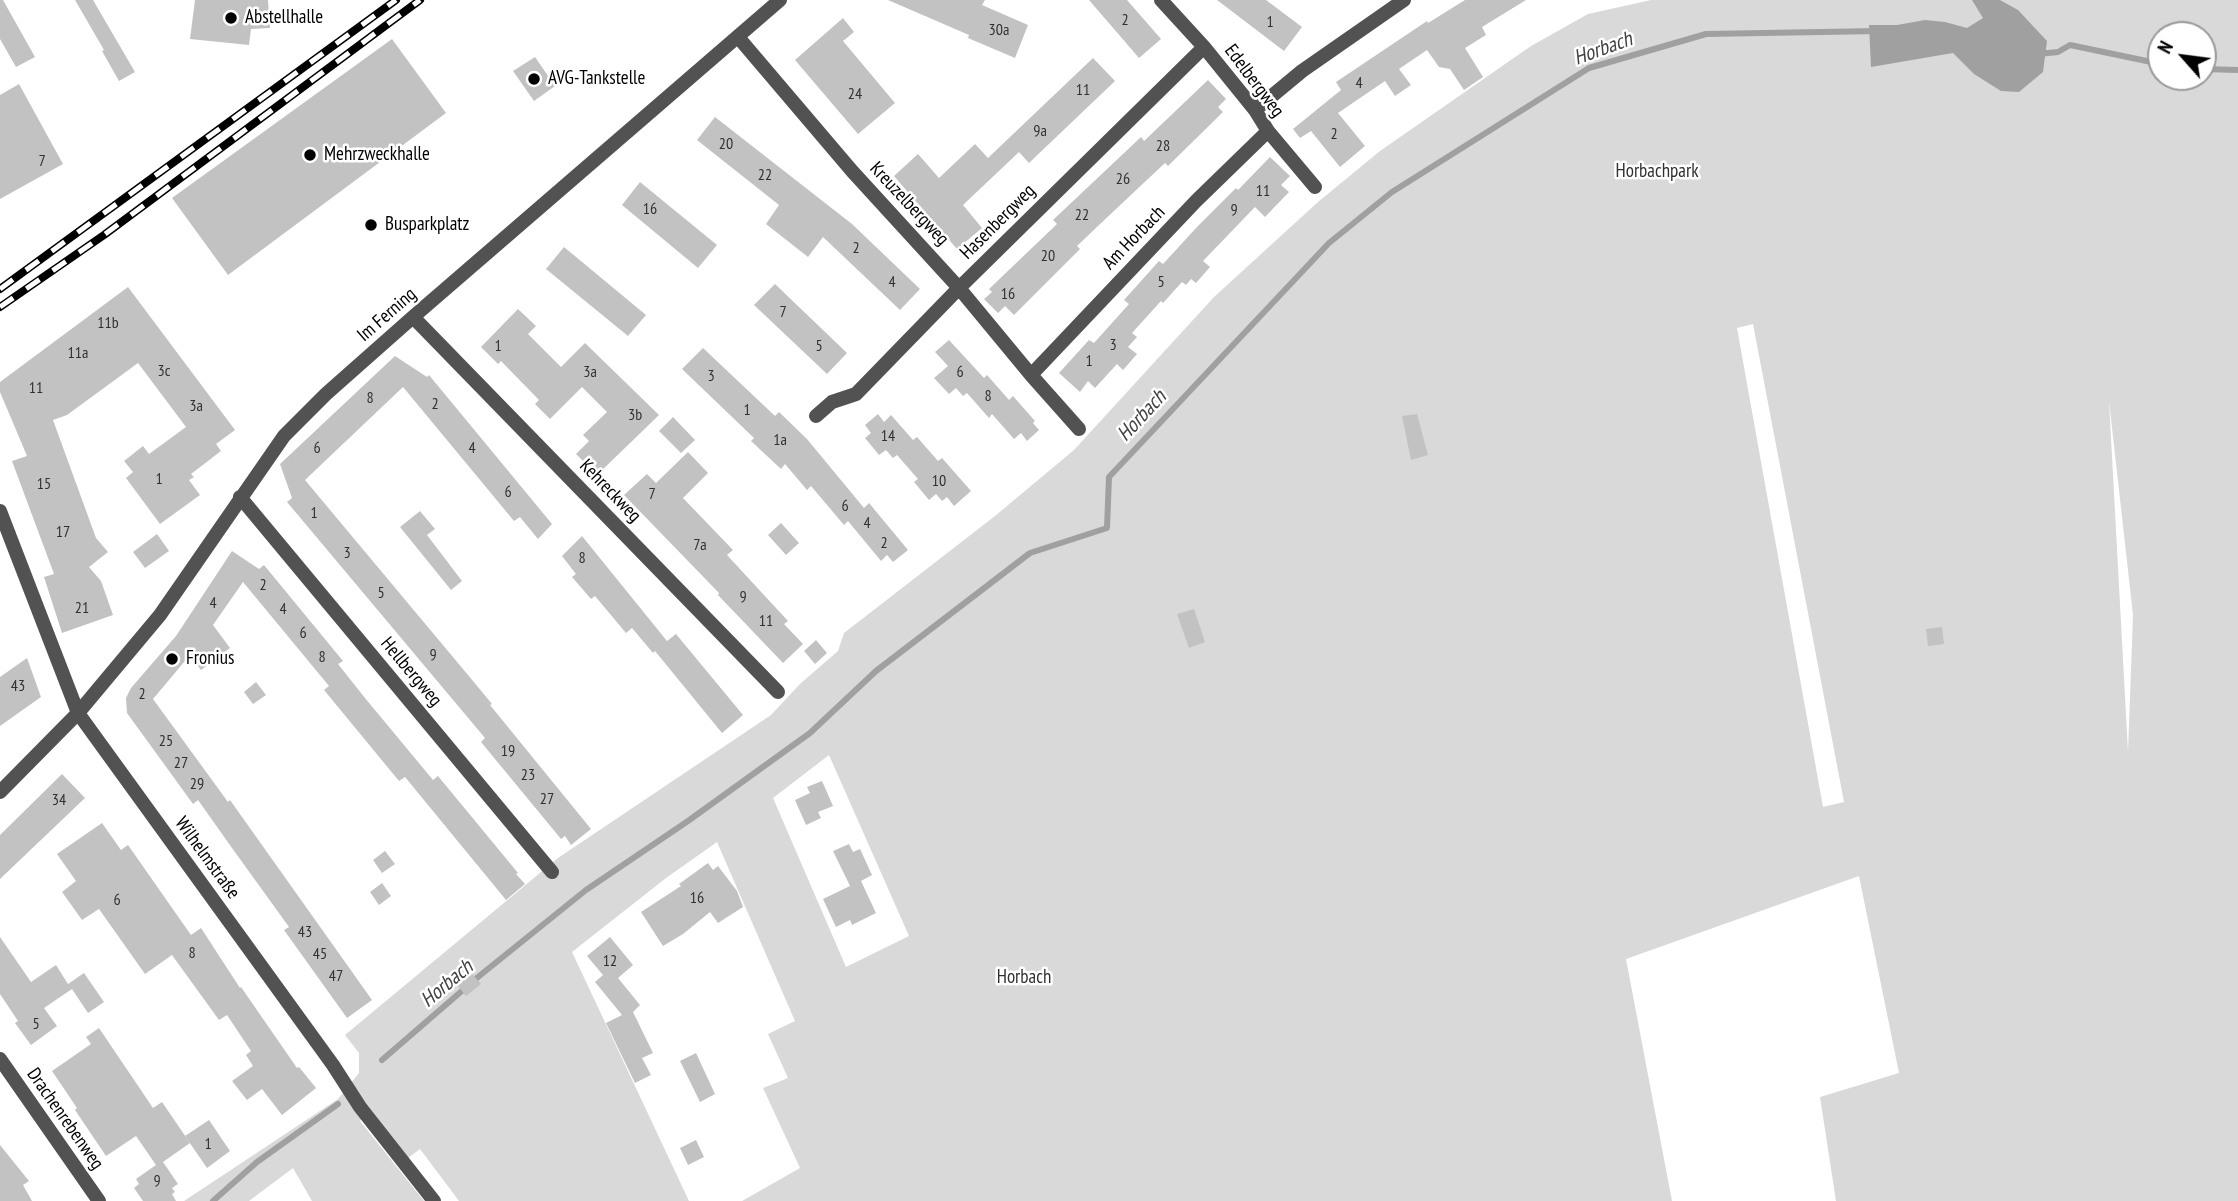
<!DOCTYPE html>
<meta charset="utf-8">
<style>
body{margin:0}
#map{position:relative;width:2238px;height:1201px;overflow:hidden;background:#fff;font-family:"PT Sans Narrow",sans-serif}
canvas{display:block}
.north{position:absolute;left:2147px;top:21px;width:70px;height:70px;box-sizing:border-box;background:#fff;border:2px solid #999;border-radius:50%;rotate:298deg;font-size:19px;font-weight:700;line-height:28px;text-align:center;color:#000}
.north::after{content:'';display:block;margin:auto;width:24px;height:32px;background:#000;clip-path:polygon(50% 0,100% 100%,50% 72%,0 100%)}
</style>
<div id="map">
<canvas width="2238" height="1201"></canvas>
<div class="north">N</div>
</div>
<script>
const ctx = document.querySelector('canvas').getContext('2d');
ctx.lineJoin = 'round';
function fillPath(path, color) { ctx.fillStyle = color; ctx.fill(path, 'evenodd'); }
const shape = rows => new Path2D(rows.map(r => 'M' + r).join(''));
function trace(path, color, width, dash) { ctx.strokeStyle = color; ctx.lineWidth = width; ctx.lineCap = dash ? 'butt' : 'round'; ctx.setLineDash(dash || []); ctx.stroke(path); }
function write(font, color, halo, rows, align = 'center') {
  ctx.font = font + ' "PT Sans Narrow",sans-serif'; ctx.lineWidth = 5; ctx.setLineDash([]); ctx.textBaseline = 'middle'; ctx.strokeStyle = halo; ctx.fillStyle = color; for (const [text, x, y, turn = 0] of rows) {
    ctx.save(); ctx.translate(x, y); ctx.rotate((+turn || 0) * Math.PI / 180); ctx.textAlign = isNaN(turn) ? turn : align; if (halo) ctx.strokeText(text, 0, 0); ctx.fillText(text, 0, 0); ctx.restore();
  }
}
const green = shape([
 [1651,0,2238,0,2238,1201,1836,1201,1820,1097,1899,1073,1859,876,1626,959,1672,1201,742,1201,800,1168,763,1088,788,1078,768,1034,795,1021,717,842,666,878,572,952,689,1201,459,1201,420,1149,408,1158,371,1110,360,1121,424,1201,312,1201,293,1168,249,1201,184,1201,338,1099,359,1073,359,1053,345,1035,558,858,771,715,800,684,838,651,844,633,995,516,1074,450,1214,297,1318,202,1380,151,1531,46,1588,14],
 [2161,35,2203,35,2203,77,2161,77],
 [1753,324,1844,802,1823,807,1737,328],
 [2109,401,2133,615,2128,752],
 [829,755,909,936,846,967,773,798]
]);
const water = shape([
 [1972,0,2000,0,2018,10,2047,41,2043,72,2019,92,2001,91,1974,74,1953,53,1871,67,1869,25,1897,25,1925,20,1945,22,1967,28,1983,18]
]);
const stream = shape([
 [2038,54,2058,52,2070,45,2161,64],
 [2203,69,2238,70],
 [382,1060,478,977,586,890,688,821,810,733,876,671,1030,553,1107,528,1109,477,1329,243,1392,192,1589,68,1706,34,1878,31],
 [213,1201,257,1162,338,1104]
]);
const building = shape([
 [0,0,3,0,35,57,16,67,0,39],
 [75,0,93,0,135,72,119,81,102,51,104,50],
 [195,0,268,0,270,28,251,29,249,45,190,39],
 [888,0,985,0,982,5,1028,25,1015,58,968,38,969,35],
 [1089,0,1127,0,1161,39,1139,58],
 [1217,0,1266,0,1302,27,1284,51],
 [1465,0,1526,0,1482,27,1486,35,1465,48,1483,77,1464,90,1450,69,1439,67,1427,50,1399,69,1411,85,1395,96,1385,81,1338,113,1365,146,1340,167,1311,131,1300,138,1293,129,1341,90,1336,82,1427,21,1428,23],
 [843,18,854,32,843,41,895,103,858,134,795,60],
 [392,39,446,113,228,275,172,198],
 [535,57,555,86,534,101,513,71],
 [1093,58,1115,81,1029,163,1019,152,963,205,982,228,957,249,894,176,918,154,939,178,975,144,988,158],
 [1208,80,1226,99,1218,107,1223,112,1168,166,1165,163,1099,225,1077,246,1080,249,1014,315,1005,306,998,313,984,299,992,292,989,289,1057,224,1053,220,1141,137,1144,141],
 [19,84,63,164,0,199,0,95],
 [715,117,852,224,920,289,900,310,823,237,808,257,766,224,779,205,697,140],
 [1270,157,1290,176,1281,185,1289,192,1265,217,1255,207,1203,261,1210,267,1196,283,1191,279,1186,285,1182,282,1163,303,1161,301,1132,333,1137,337,1128,347,1137,354,1123,370,1117,364,1095,388,1088,381,1080,392,1059,373,1089,340,1094,343,1129,304,1124,300,1159,261,1163,264,1197,227,1236,188,1238,190],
 [640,182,717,245,698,268,622,205],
 [564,247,646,315,628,336,546,269],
 [775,284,847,353,827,374,754,305],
 [128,287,235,430,216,444,221,451,191,474,194,477,189,480,200,495,160,524,126,478,133,472,124,461,143,446,149,454,186,427,138,363,67,415,53,420,96,538,108,552,89,567,101,581,113,615,62,633,44,577,54,574,12,461,27,456,0,392,0,382],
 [518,309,536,326,528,334,561,367,585,343,659,415,597,475,576,454,589,441,583,435,607,412,582,387,550,419,535,404,539,400,501,361,498,364,481,347],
 [949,340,984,378,987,375,1009,400,1013,396,1035,421,1033,423,1039,430,1027,441,1021,433,1014,439,992,414,989,418,967,393,963,396,956,388,949,394,934,378,948,366,935,352],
 [703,348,775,416,779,412,807,439,864,508,869,503,908,550,893,562,887,555,881,561,848,521,844,525,811,486,807,490,785,464,781,469,751,441,754,438,682,369],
 [395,356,427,377,429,375,552,524,538,539,520,517,514,521,403,387,305,480,478,687,492,704,490,705,591,829,571,845,565,836,561,839,481,742,485,738,287,502,292,498,280,464],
 [878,414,884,422,891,415,913,440,917,437,938,461,942,458,971,491,954,506,947,497,942,501,936,494,929,500,914,482,918,479,897,455,893,458,886,450,879,455,865,438,871,433,865,425],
 [1417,414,1428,455,1411,460,1402,416],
 [673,417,695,440,681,453,659,431],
 [688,452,708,473,683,498,733,550,727,555,788,621,784,624,803,644,783,663,718,595,719,593,624,495,647,474,656,483],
 [420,511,435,529,427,535,462,581,451,590,400,527],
 [781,523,799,543,786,555,768,535],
 [157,534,169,551,145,568,133,552],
 [582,536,667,641,676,634,743,715,722,733,655,651,653,653,632,628,626,633,595,596,591,599,572,577,576,574,562,556],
 [232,551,259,569,264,565,343,661,338,664,365,698,433,780,438,776,518,873,516,874,525,884,506,900,405,777,399,781,324,690,329,686,243,582,213,625,230,648,201,670,190,655,153,699,228,802,230,800,372,1000,347,1018,284,930,289,927,232,848,198,800,193,804,127,713,126,698,131,688,176,636],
 [1194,609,1205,642,1189,648,1177,614],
 [1942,627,1944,644,1928,646,1926,629],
 [816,640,827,653,815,664,804,651],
 [27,658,41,697,0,726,0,677],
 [256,682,266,695,253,704,244,692],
 [62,774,85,798,0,879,0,835],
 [822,781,833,806,818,812,821,818,806,825,795,800,810,793,807,787],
 [102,823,121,850,128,845,191,935,201,928,240,988,241,987,297,1068,299,1067,316,1088,282,1115,262,1089,247,1100,232,1081,253,1066,246,1055,251,1051,227,1015,219,1020,172,955,145,974,99,909,82,920,62,892,76,881,57,854],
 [849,844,853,852,860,849,872,875,861,881,876,913,852,925,850,920,836,927,823,899,850,886,833,851],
 [385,851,395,864,382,873,373,860],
 [708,863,713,870,718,866,737,891,743,907,718,923,710,912,683,934,663,946,641,912,681,886,679,884],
 [382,883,391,896,379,905,370,892],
 [0,937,31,982,56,965,68,984,84,973,104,1002,88,1013,72,989,44,1008,57,1026,31,1045,15,1023,18,1021,0,994],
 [610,937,633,965,618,978,640,1005,633,1012,653,1053,642,1058,651,1075,635,1083,606,1023,622,1015,595,982,603,975,587,956],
 [468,969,481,984,466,996,454,981],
 [99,1028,153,1108,162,1102,190,1143,163,1162,178,1184,172,1188,175,1192,172,1194,176,1201,143,1201,134,1188,139,1184,136,1179,156,1165,136,1136,106,1156,75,1110,77,1108,52,1071,91,1044,86,1037],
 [696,1053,715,1094,700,1102,680,1061],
 [209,1120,230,1151,207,1168,185,1136],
 [696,1140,704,1157,688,1165,680,1148],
 [0,1145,29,1181,23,1185,32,1201,0,1201]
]);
const minor = shape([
 [1161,0,1204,47,1255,110,1268,131,1315,187],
 [738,37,852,171,959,288,1031,375,1079,429],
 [1255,110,1302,71,1404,0],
 [413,317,778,692],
 [1031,375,1196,201,1268,131],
 [816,416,832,402,856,394,959,288,1204,47],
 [240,497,552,872],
 [0,1059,99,1201],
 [434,1201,360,1107,333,1065,78,713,160,615,284,436,326,394,413,317,780,0]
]);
const tertiary = shape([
 [0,511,78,713,0,792]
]);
const rail = shape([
 [0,289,396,0],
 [0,307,104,235,420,0]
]);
const markers = [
 [231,18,7,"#000"],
 [534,79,7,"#000"],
 [310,155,7,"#000"],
 [371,225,7,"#000"],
 [172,659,7,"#000"]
];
const numberNames = [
 ["2",1125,20],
 ["1",1270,22],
 ["30a",999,30],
 ["4",1359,83],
 ["11",1083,90],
 ["24",855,94],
 ["9a",1040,131],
 ["2",1334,134],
 ["20",726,144],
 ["28",1163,146],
 ["7",42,161],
 ["22",765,175],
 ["26",1123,179],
 ["11",1263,191],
 ["16",650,209],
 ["9",1234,210],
 ["22",1082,215],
 ["2",856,248],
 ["20",1048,256],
 ["4",892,282],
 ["5",1161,282],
 ["16",1008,294],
 ["7",783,312],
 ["11b",108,323],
 ["3",1113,345],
 ["1",498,346],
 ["5",819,346],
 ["11a",78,353],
 ["1",1089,361],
 ["3c",164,371],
 ["3a",590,372],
 ["6",960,372],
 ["3",711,376],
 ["11",36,388],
 ["8",988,396],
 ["8",370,398],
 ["2",435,404],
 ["3a",196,406],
 ["1",747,410],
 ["3b",635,415],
 ["14",888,436],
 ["1a",780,440],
 ["6",317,448],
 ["4",472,448],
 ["1",159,479],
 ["10",939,481],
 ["15",44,484],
 ["6",508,492],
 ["7",652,494],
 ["6",845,506],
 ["1",314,513],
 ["4",867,523],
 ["17",63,532],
 ["2",884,543],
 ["7a",700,545],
 ["3",347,553],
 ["8",582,558],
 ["2",263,585],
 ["5",381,593],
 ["9",743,597],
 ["4",213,603],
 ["21",82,608],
 ["4",283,609],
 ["11",766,621],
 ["6",303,633],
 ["9",433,655],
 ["8",322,657],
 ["43",18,686],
 ["2",142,694],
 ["25",166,741],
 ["19",508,751],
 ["27",181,763],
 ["23",528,775],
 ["29",197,784],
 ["27",547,799],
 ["34",59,800],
 ["16",697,898],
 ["6",117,900],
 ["43",305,932],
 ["8",192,953],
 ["45",320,954],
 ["12",610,961],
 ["47",336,976],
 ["5",36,1024],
 ["1",208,1144],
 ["9",157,1181]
];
const poiNames = [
 ["Abstellhalle",245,18],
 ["AVG-Tankstelle",548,79],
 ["Mehrzweckhalle",324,155],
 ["Busparkplatz",385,225],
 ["Fronius",186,659]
];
const streetNames = [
 ["Edelbergweg",1254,81,53],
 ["Kreuzelbergweg",909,204,47],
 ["Hasenbergweg",998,222,-45],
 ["Am Horbach",1134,238,-46],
 ["Im Ferning",387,315,-41],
 ["Kehreckweg",610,491,46],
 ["Hellbergweg",411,672,50],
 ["Wilhelmstraße",207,858,54],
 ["Drachenrebenweg",65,1119,55]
];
const parkNames = [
 ["Horbachpark",1657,172],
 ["Horbach",1024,978]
];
const waterNames = [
 ["Horbach",1603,49,-20],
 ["Horbach",1142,416,-47],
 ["Horbach",447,984,-40]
];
fillPath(green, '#d9d9d9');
fillPath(water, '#a0a0a0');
trace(stream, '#a0a0a0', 6);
fillPath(building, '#c2c2c2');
trace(minor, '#525252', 14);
trace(tertiary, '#525252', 14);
trace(rail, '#000', 8);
trace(rail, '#fff', 5, [16]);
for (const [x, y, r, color] of markers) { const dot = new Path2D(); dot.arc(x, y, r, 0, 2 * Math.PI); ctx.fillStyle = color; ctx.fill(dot); trace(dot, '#fff', 2.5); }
write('16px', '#303030', null, numberNames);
write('19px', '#000', '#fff', poiNames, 'left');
write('19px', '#000', '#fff', streetNames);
write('19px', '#303030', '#fff', parkNames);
write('italic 21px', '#414141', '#fff', waterNames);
</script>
